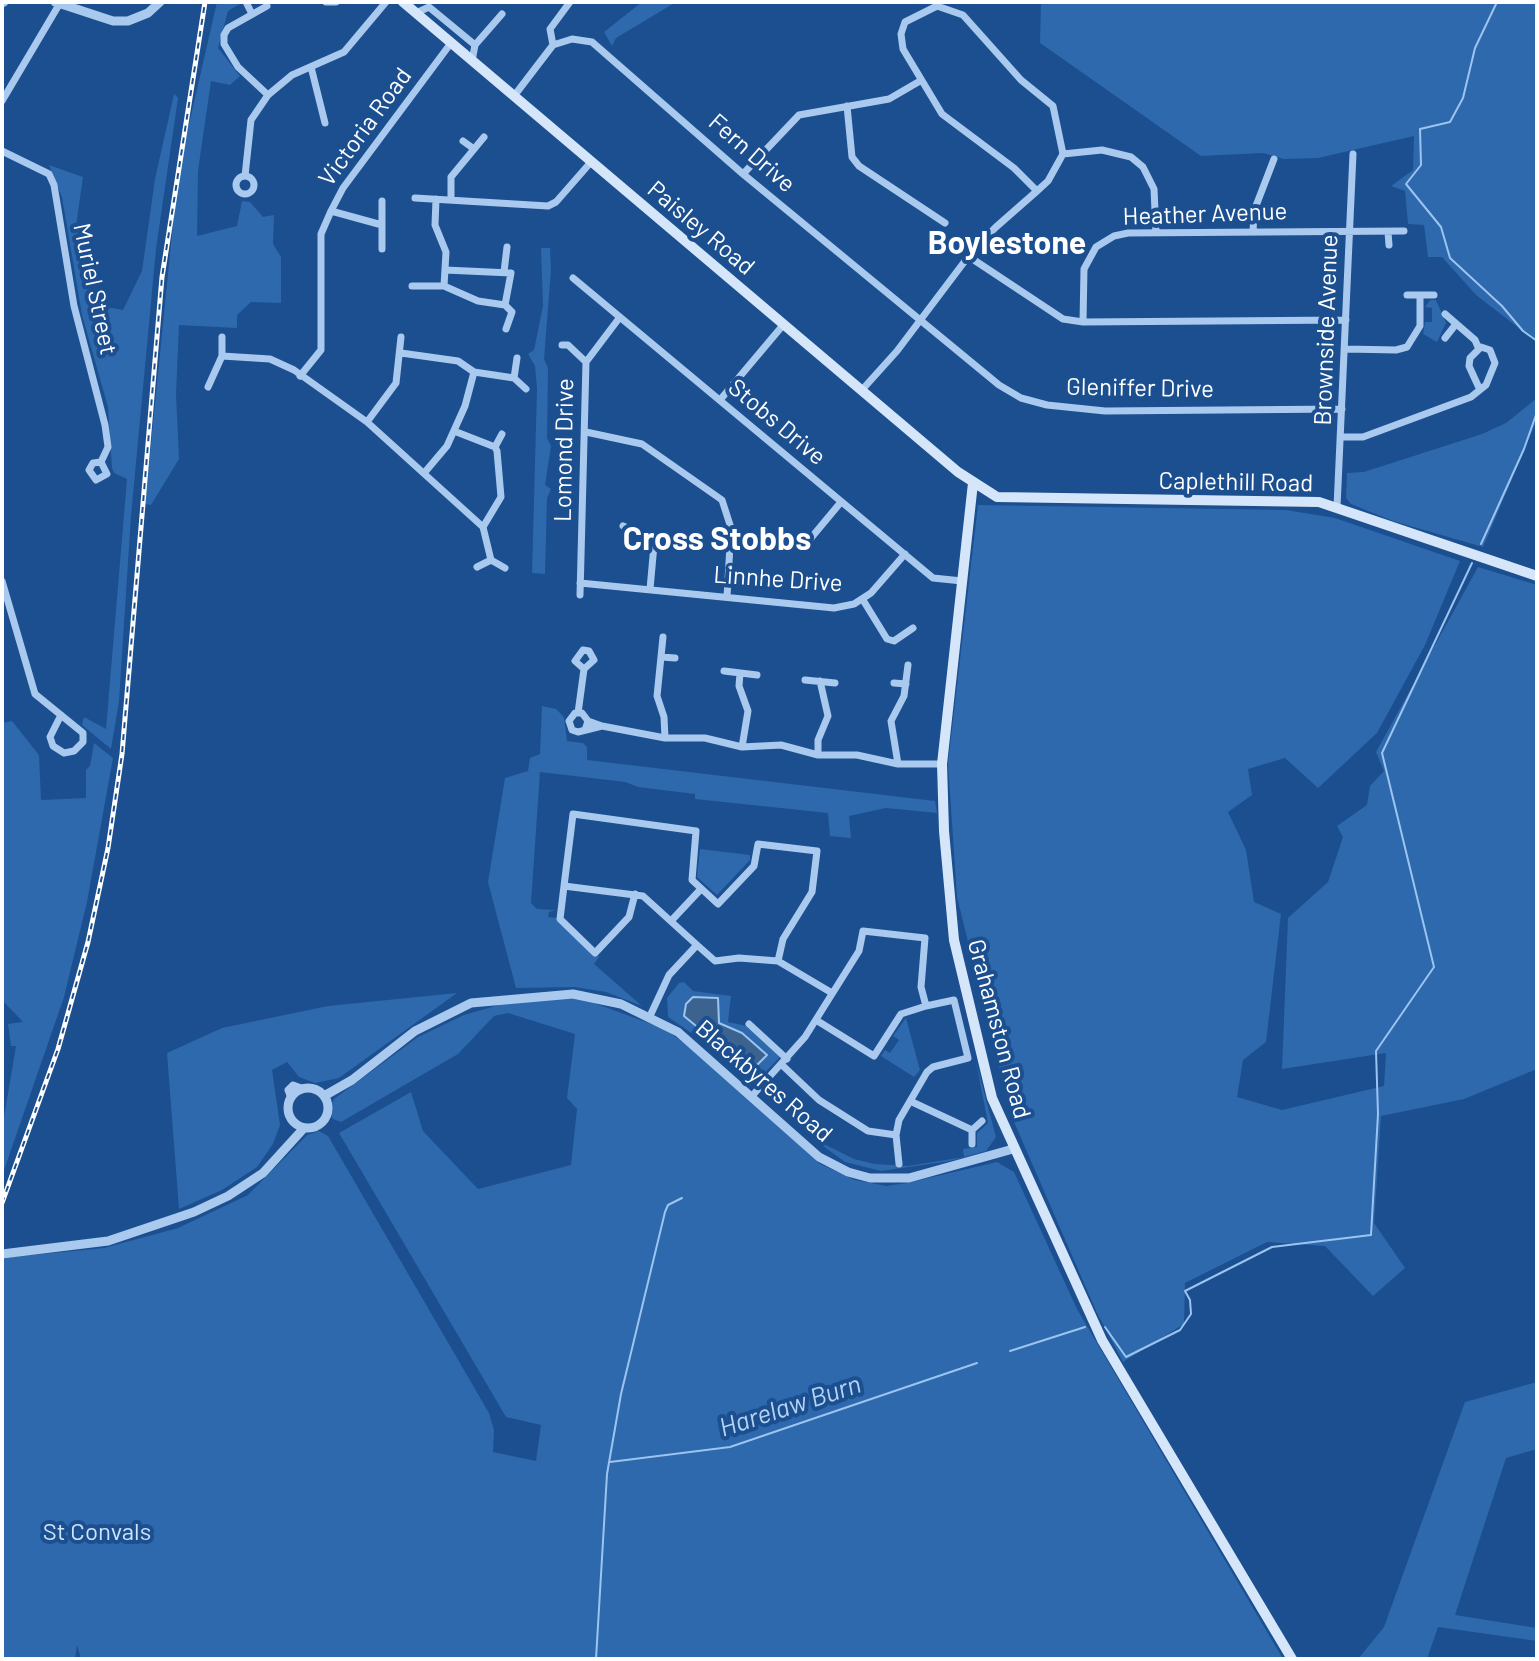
<!DOCTYPE html>
<style>
body{margin:0}
#map{position:relative;width:1539px;height:1661px;overflow:hidden;background:#1b4f8f;font-family:Barlow,sans-serif}
canvas{display:block}
.frame{position:absolute;inset:0;border:4px solid #fff;pointer-events:none}
</style>
<div id="map">
<canvas width="1539" height="1661"></canvas>
<div class="frame"></div>
</div>
<script>
const ctx = document.querySelector('canvas').getContext('2d');
ctx.lineJoin = 'round';
function fillPath(path, color) { ctx.fillStyle = color; ctx.fill(path, 'evenodd'); }
const shape = rows => new Path2D(rows.map(r => 'M' + r).join(''));
function trace(path, color, width, dash) { ctx.strokeStyle = color; ctx.lineWidth = width; ctx.lineCap = dash ? 'butt' : 'round'; ctx.setLineDash(dash || []); ctx.stroke(path); }
function write(font, color, halo, rows, align = 'center') {
  ctx.font = font + ' Barlow,sans-serif'; ctx.lineWidth = 8; ctx.setLineDash([]); ctx.textBaseline = 'middle'; ctx.strokeStyle = halo; ctx.fillStyle = color; for (const [text, x, y, turn = 0] of rows) {
    ctx.save(); ctx.translate(x, y); ctx.rotate((+turn || 0) * Math.PI / 180); ctx.textAlign = isNaN(turn) ? turn : align; if (halo) ctx.strokeText(text, 0, 0); ctx.fillText(text, 0, 0); ctx.restore();
  }
}
const green = shape([
 [217,2,243,2,228,11,218,48,240,76,230,85,211,81,198,171,197,236,237,226,242,201,250,202,263,217,274,215,273,244,281,257,281,303,251,302,237,315,237,328,179,325,176,394,179,459,151,505,145,504,175,204,184,146],
 [642,2,676,2,616,38,612,46,604,32],
 [1041,2,1537,2,1537,342,1476,295,1442,257,1428,257,1424,225,1408,224,1405,191,1391,186,1413,170,1414,136,1318,158,1284,159,1263,153,1201,156,1040,43],
 [174,94,178,98,156,249,131,516,119,701,111,749,82,725,84,717,106,729,127,479,114,473,112,468,108,407,82,315,62,197,49,165,83,177,76,226,84,262,101,306,123,310,142,271,155,179],
 [541,248,550,248,551,270,544,359,548,368,547,438,551,446,545,485,551,489,547,498,545,574,532,573,537,389,535,366,528,354,534,350,543,306],
 [1430,300,1436,300,1446,323,1437,342,1423,334,1425,322,1432,322,1432,308,1425,307],
 [1537,398,1537,420,1483,547,1393,521,1351,504,1346,498,1347,473,1364,472,1482,434,1506,423],
 [978,505,1286,510,1335,518,1460,561,1425,645,1377,733,1318,788,1285,758,1248,769,1252,795,1228,812,1246,850,1254,902,1281,914,1266,1042,1243,1060,1237,1097,1282,1110,1384,1086,1386,1053,1282,1069,1288,918,1328,882,1343,837,1337,826,1367,805,1370,786,1384,771,1376,752,1478,567,1537,585,1537,1069,1464,1099,1381,1116,1374,1223,1405,1268,1373,1296,1325,1246,1267,1242,1185,1283,1184,1324,1123,1362,1097,1313,1011,1115,957,897,948,763],
 [542,706,556,709,564,717,567,741,583,743,587,747,587,760,935,801,937,813,886,808,849,816,851,838,830,836,828,813,695,799,695,794,638,787,625,782,540,772,531,903,537,909,555,910,549,912,548,917,557,918,594,957,600,956,594,964,642,1006,606,992,575,987,516,988,488,882,505,778,528,771,530,758,540,754],
 [12,721,39,755,41,800,86,798,86,770,90,766,94,743,113,758,87,902,64,997,2,1176,2,1129,16,1046,11,1046,8,1024,23,1022,2,1000,2,723],
 [700,849,750,855,750,860,717,895,697,877],
 [684,982,693,991,731,996,728,1022,746,1026,780,1057,753,1085,709,1045,668,1017,667,998,679,983],
 [457,993,339,1078,315,1083,299,1077,287,1062,272,1070,280,1125,273,1144,257,1167,222,1190,179,1209,167,1053,222,1028,328,1006],
 [547,999,583,999,665,1029,708,1061,820,1164,855,1180,886,1186,907,1183,997,1162,1014,1172,1077,1309,1283,1659,81,1659,77,1645,75,1659,2,1659,2,1258,104,1248,178,1228,248,1195,307,1135,319,1131,328,1136,489,1413,494,1430,493,1452,536,1461,541,1425,506,1417,339,1133,411,1092,423,1131,478,1189,571,1165,577,1109,567,1098,575,1034,508,1013,494,1016,458,1054,341,1122,333,1119,329,1111,334,1099,418,1037,464,1015,502,1004],
 [906,1018,920,1070,914,1077,881,1056,885,1050,890,1053,899,1040,893,1036],
 [976,1062,996,1137,986,1151,950,1161,881,1171,845,1162,812,1138,854,1159,875,1164,908,1166,964,1157,963,1149,977,1147,977,1133,988,1123],
 [1537,1382,1537,1449,1506,1458,1455,1615,1537,1628,1537,1641,1438,1627,1427,1659,1358,1659,1384,1627,1465,1402]
]);
const water = shape([
 [693,997,718,998,719,1023,742,1033,767,1055,755,1067,747,1068,684,1016,686,1004,693,997]
]);
const stream = shape([
 [1497,2,1475,48,1463,98,1450,122,1420,129,1421,165,1406,184,1441,227,1450,258,1502,306,1523,331,1537,341],
 [1481,544,1524,449,1537,412],
 [1105,1327,1126,1357,1180,1330,1191,1314,1190,1300,1185,1291,1272,1247,1371,1235,1378,1114,1376,1051,1434,967,1382,753,1472,563],
 [1010,1351,1085,1327],
 [610,1462,730,1447,977,1363],
 [596,1659,607,1474,621,1394,665,1212,668,1205,682,1198]
]);
const minor = shape([
 [246,2,252,14],
 [326,2,336,2],
 [267,6,228,28,224,35,224,44,238,67,268,95],
 [416,13,429,7,475,45],
 [553,45,550,29,570,2],
 [472,61,475,45,502,14],
 [311,67,325,123],
 [514,96,553,45,572,39,592,42,743,174,999,385,1021,398,1047,405,1105,411,1342,409],
 [2,101,60,3],
 [847,106,852,157,859,166,945,223],
 [463,141,474,149],
 [2,151,49,174,54,185,74,306,105,425,108,447,101,462,93,463,89,470,96,480,107,474,101,462],
 [1063,154,1102,150,1131,157,1143,167,1154,189,1156,233],
 [743,174,799,115,889,99,920,81],
 [245,176,251,120,268,95,292,75,344,52,386,2],
 '236 185a9 9 0 1 1 18 0a9 9 0 1 1-18 0Z',
 [415,198,548,206,556,202,591,162],
 [436,199,435,225,446,252,444,286,478,301,505,305,511,273,445,270],
 [451,199,451,177,484,137],
 [331,211,382,225,382,249],
 [382,225,382,201],
 [1253,232,1254,211,1274,159],
 [1388,232,1389,245],
 [968,256,1063,319,1083,322,1346,320],
 [504,272,507,247],
 [573,278,933,578,962,581],
 [412,286,444,286],
 [1407,295,1434,295],
 [505,305,512,312,506,329],
 [1445,314,1475,340,1478,347],
 [1083,322,1084,269,1096,247,1114,236,1128,233,1404,231],
 [222,337,222,356],
 [1445,338,1456,324],
 [562,345,568,345,586,362],
 [1346,349,1396,350,1407,347,1420,326,1420,295],
 [401,353,458,361,474,372,514,378,526,389],
 [300,376,321,350,321,234,331,211,343,188,451,43],
 [514,378,517,358],
 [208,387,222,356,270,359,294,370,367,422,483,527,491,560,477,567],
 [861,391,897,351,974,249,996,227,1037,191,1048,181,1063,154,1053,106,1021,80,963,15,937,6,905,22,901,34,903,49,942,114,1014,168,1037,191],
 [720,400,784,324],
 [367,422,396,383,401,337],
 [454,431,495,447,497,451,501,497,483,527],
 [586,432,642,444,722,500,731,528,727,597],
 [1341,437,1363,437,1471,397,1486,385,1495,363,1490,350,1481,347,1470,358,1469,366,1480,390],
 [495,447,502,434],
 [425,472,447,446,465,406,474,372],
 [1337,507,1353,154],
 [623,526,650,539,654,545,650,589],
 [798,541,811,538,841,502],
 [491,560,505,568],
 [2,581,35,694,83,733,83,742,74,751,64,753,53,746,50,737,61,715],
 [580,583,834,608,854,604,871,593,905,554],
 [580,595,586,362,620,317],
 [863,600,887,639,894,641,913,628],
 [663,637,657,696,664,717,665,738],
 [661,657,675,658],
 [724,671,757,675],
 [740,673,739,686,748,711,742,747],
 [805,680,835,683],
 [894,683,906,684],
 [578,713,584,669,594,660,589,651,583,650,575,661,584,669],
 [602,726,665,738,705,738,742,747,781,745,818,755,857,755,898,764,942,764],
 [585,730,588,721,582,713,575,713,569,721,572,730,578,732,602,726,588,721],
 [818,755,818,740,828,716,820,681],
 [898,764,891,721,904,696,908,665],
 [564,886,560,919,595,953,629,917,635,894],
 [671,921,701,889],
 [778,961,832,993],
 [650,1016,669,975,697,945,643,896,564,886,573,814,696,831,692,880,718,904,754,866,758,844,817,851,812,892,783,939,778,961,739,958,715,961,697,945],
 [816,1020,874,1056,901,1014,926,1006],
 [749,1024,787,1059],
 [752,1096,805,1037,859,951,863,931,925,938,921,987,926,1006,954,1000,968,1058,933,1067,927,1072,899,1120,896,1135,868,1131,819,1100,782,1065],
 [291,1098,288,1090,293,1085,304,1089],
 [910,1101,972,1130],
 [896,1135,899,1164],
 [972,1144,972,1130,982,1121]
]);
const tertiary = shape([
 [55,2,113,21,128,21,148,13,160,2],
 [2,3,4,2],
 '288 1108a20 20 0 1 1 40 0a20 20 0 1 1-40 0Z',
 [324,1096,352,1080,415,1031,471,1003,573,994,621,1004,678,1032,819,1157,848,1172,870,1178,909,1178,1013,1149],
 [2,1254,108,1241,194,1212,228,1196,263,1173,304,1128]
]);
const secondary = shape([
 [403,2,958,472,997,497,1319,502,1537,576],
 [973,483,942,764,944,831,954,940,992,1098,1102,1340,1292,1659]
]);
const rail = shape([
 [2,1203,58,1049,88,942,108,848,122,754,162,277,205,2]
]);
const streetNames = [
 ["Victoria Road",365,127,-54],
 ["Fern Drive",752,153,41],
 ["Heather Avenue",1205,214,-2],
 ["Paisley Road",701,228,40],
 ["Muriel Street",95,289,78],
 ["Brownside Avenue",1326,330,-88],
 ["Gleniffer Drive",1140,388,1],
 ["Stobs Drive",777,422,40],
 ["Lomond Drive",564,450,-89],
 ["Caplethill Road",1236,482,1],
 ["Linnhe Drive",778,579,4],
 ["Grahamston Road",999,1029,75],
 ["Blackbyres Road",764,1081,41]
];
const parkNames = [
 ["St Convals",97,1532]
];
const waterNames = [
 ["Harelaw Burn",790,1406,-18]
];
const districtNames = [
 ["Boylestone",1007,243],
 ["Cross Stobbs",717,539]
];
fillPath(green, '#2e69ad');
fillPath(water, '#3c6290');
trace(water, '#9cc4f0', 2);
trace(stream, '#9cc4f0', 2);
trace(minor, '#a9c9ee', 7);
trace(tertiary, '#a9c9ee', 9);
trace(secondary, '#d6e6fa', 10);
trace(rail, '#fff', 5);
trace(rail, '#1b4f8f', 2, [6]);
write('24px', '#fff', '#1b4f8f', streetNames);
write('24px', '#cfe3fa', '#1b4f8f', parkNames);
write('italic 26px', '#b5d3f5', '#1b4f8f', waterNames);
write('bold 32px', '#fff', '#1b4f8f', districtNames);
</script>
